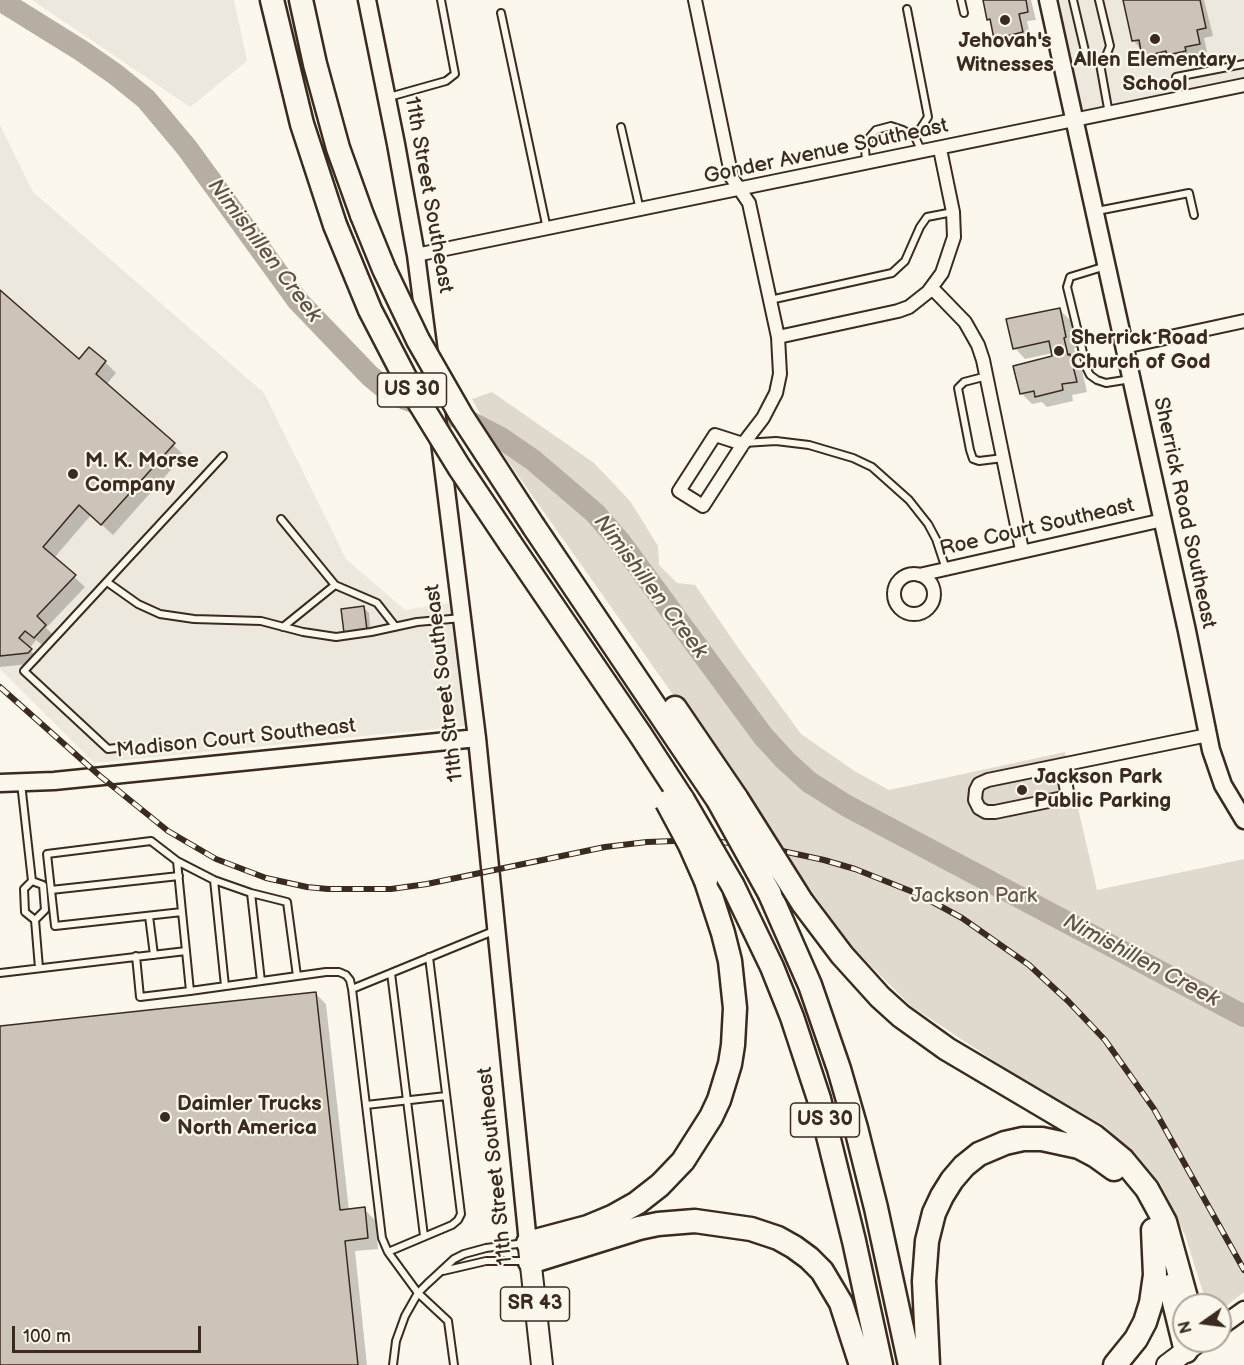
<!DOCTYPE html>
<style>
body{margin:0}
#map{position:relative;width:1244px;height:1365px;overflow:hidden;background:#fbf7ec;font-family:"Balsamiq Sans",sans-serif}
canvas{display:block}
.north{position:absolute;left:1172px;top:1293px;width:60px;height:60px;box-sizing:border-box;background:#fbf7ec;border:2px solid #aea59a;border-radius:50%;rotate:256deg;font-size:16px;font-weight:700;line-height:24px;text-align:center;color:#3b2a1e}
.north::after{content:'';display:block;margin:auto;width:21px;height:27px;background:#3b2a1e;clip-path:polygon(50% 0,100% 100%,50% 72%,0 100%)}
.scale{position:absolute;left:12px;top:1326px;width:189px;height:27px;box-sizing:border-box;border:3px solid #3b2a1e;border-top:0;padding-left:8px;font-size:18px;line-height:21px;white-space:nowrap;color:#3b2a1e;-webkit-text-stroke:4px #fbf7ec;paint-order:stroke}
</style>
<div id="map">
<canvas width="1244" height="1365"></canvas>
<div class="north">N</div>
<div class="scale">100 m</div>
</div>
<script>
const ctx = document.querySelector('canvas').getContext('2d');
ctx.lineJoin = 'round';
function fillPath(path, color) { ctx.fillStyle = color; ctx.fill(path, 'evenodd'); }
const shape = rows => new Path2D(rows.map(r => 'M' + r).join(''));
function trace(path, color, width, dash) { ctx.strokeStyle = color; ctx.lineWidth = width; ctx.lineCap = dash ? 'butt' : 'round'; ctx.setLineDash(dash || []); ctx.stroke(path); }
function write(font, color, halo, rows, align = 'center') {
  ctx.font = font + ' "Balsamiq Sans",sans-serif'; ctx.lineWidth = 4.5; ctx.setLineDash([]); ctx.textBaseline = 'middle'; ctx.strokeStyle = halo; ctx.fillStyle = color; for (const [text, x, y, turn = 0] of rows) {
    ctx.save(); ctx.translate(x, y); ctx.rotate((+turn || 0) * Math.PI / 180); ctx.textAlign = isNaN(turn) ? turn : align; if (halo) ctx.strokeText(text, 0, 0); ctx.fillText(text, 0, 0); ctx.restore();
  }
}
const built = shape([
 [32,0,234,0,247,61,190,107],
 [1057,0,1244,0,1244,77,1082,112],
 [0,125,33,192,264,393,346,559,405,610,449,603,465,726,94,763,0,669]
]);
const green = shape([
 [492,392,594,463,630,501,658,546,659,565,677,583,695,585,741,652,801,734,856,772,889,790,1065,752,1097,890,1244,859,1244,1292,1220,1311,1220,1305,1207,1305,1185,1235,1160,1183,1105,1126,1020,1078,911,1006,850,945,500,450,472,399]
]);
const shadow = shape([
 [984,0,1031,0,1036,20,1027,21,1031,40,1004,46,996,38,993,23,988,19],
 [1125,0,1204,0,1213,36,1204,38,1207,52,1192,55,1193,59,1176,63,1173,59,1152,64,1134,41],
 [0,292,79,361,105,362,116,373,106,385,184,455,113,535,91,515,54,558,85,587,46,628,56,637,46,648,36,640,29,649,41,661,39,663,0,667],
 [1059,309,1070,320,1076,348,1074,348,1077,363,1081,366,1087,392,1072,395,1073,401,1047,407,1042,402,1032,404,1021,393,1054,357,1053,353,1025,359,1015,348],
 [364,608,369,613,371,635,351,637],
 [315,993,326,1004,349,1211,364,1209,375,1220,378,1249,355,1251,367,1365,0,1365,0,1028]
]);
const river = shape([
 [0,0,82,51,115,74,146,99,187,148,298,301,370,376,387,390,405,399,472,423,501,438,533,460,595,513,621,543,763,736,785,760,809,782,847,806,1244,1016]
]);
const building = shape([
 [983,0,1026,0,1028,12,1019,14,1023,32,994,39,990,19,987,20,983,0],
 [1123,0,1200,0,1206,28,1197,30,1200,44,1185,47,1186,51,1167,55,1166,51,1142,57,1139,40,1132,41,1123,0],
 [0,290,79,359,89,347,106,361,96,374,175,443,101,525,79,505,43,547,76,575,37,616,46,625,34,638,25,631,19,638,32,649,28,653,0,656,0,290],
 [1060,308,1066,337,1064,338,1068,355,1070,354,1077,382,1062,384,1063,390,1035,397,1034,391,1020,394,1013,366,1052,356,1049,341,1013,349,1006,319,1060,308],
 [364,606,367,630,344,633,341,609,364,606],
 [316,992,340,1210,365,1207,368,1238,345,1241,358,1365,0,1365,0,1026,316,992]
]);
const lane = shape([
 [961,0,964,13],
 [1073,0,1085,51,1091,59,1100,64,1109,114],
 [1099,0,1110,46,1106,56,1100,64],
 [907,9,928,117,915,137],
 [501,13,547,229],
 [389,97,446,81,455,74,441,0],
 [1180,98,1176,77,1244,64],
 [621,127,640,210],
 [866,162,865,148,869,138,876,130,891,126,903,130,915,137,922,152],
 [1097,211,1189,193,1194,215],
 [1106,266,1070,277,1067,287,1087,369,1090,375,1097,380,1106,383,1131,379],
 [770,300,892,273,905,261,920,227,927,217,953,212],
 [987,376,964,382,958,388,970,450,973,459,979,461,1003,458],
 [744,443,776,441,809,445,853,458,872,467,909,500,928,524,936,539,946,569],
 [281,519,335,585,377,603,395,626],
 [107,582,138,604,160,614,194,619,261,621,303,632,336,637,371,632,417,622,462,618],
 [283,627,335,585],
 [125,747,108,749,24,671,223,456],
 [21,783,32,881,24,889,25,912,35,920,45,910,43,885,32,881],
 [177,861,182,912],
 [214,880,225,986],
 [51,890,179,876],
 [251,893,261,981],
 [149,916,154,955],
 [35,920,39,968],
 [186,951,182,912,55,926,47,854,151,841,177,861,214,880,251,893,287,902,297,976],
 [136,956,140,997,190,991],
 [0,973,186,951,190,991,326,972,339,972,346,975,350,980,352,989,382,1238,388,1252,418,1293,448,1321,454,1365],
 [391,973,424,1236],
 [352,989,496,930],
 [366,1105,446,1096],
 [388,1252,452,1225,458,1220,461,1214,429,957],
 [443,1271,486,1261,525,1261],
 [393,1365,396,1341,405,1316,418,1293,427,1284,454,1259,464,1254,486,1248,525,1243]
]);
const street = shape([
 [695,0,732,178,749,203,778,337,780,374,776,393,763,418,743,444,703,506,679,491,715,435,743,444],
 [416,255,1244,85],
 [932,288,965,322,978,345,983,360,1022,550],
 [778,337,898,311,909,307,928,292,942,273,954,237,953,212,940,149],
 [1124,347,1244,321],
 '894 594a20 20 0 1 1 40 0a20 20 0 1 1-40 0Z',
 [919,575,1163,520],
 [1062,765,1068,797,995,812,986,812,979,808,975,800,976,790,979,784,988,780,1208,735]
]);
const secondary = shape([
 [367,0,396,144,416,255,431,370,477,738,528,1243],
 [1048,0,1187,631,1211,750,1223,785,1244,820],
 [0,783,54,781,477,738],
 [1220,1327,1244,1310]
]);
const primary = shape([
 [529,1248,542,1365],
 [1167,1365,1199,1341]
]);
const highway = shape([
 [272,0,302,124,335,225],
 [301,0,315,64,338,148,362,215],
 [534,527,718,800],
 [510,543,640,734,683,800],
 [675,708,737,799],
 [733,886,772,967,792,1017,819,1099,854,1241,881,1365],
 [770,894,810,985,839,1069,856,1128,876,1208,910,1365],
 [802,902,842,955,880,997,901,1016,947,1049,1094,1136,1123,1160,1147,1189,1165,1222,1188,1305],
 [528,1243,588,1227,612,1217,637,1203,660,1185,683,1161,711,1117,719,1100,730,1064,733,1045,735,1008,730,961,723,933,706,881],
 [530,1262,639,1228,658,1224,695,1221,751,1229,778,1238,794,1247,809,1258,822,1271,841,1303,861,1365],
 [1170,1286,1186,1351],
 [928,1365,924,1281,927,1241,934,1213,942,1196,952,1180,964,1166,979,1154,1005,1143,1023,1139,1042,1139,1079,1147,1096,1156,1114,1169],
 [1115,1365,1136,1339,1145,1322,1151,1303,1155,1275,1153,1230]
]);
const rail = shape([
 [0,687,100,776,168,831,216,859,266,878,307,887,328,889,391,889,427,884,605,847,647,842,701,840,759,846,824,860,855,869,918,894,962,918,1029,965,1068,1001,1105,1040,1154,1109,1244,1270]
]);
const highwayBridge = shape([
 [362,215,384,269,418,340,461,415,534,527],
 [335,225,370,310,411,389,459,467,510,543],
 [737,799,802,902],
 [683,800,733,886],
 [718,800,770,894],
 [667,802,690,845,706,881]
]);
const markers = [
 [1005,20,6,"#3b2a1e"],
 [1155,39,6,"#3b2a1e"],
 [1059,351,6,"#3b2a1e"],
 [73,474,6,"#3b2a1e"],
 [1022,790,6,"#3b2a1e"],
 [165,1117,6,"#3b2a1e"]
];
const shields = [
 [412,390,69],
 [825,1120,69],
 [535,1304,69]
];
const shieldNames = [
 ["US 30",412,390],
 ["US 30",825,1120],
 ["SR 43",535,1304]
];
const poiNames = [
 ["Jehovah's",1005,42,"center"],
 ["Witnesses",1005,66,"center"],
 ["Allen Elementary",1155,61,"center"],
 ["School",1155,85,"center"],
 ["Sherrick Road",1071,339],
 ["Church of God",1071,363],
 ["M. K. Morse",85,462],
 ["Company",85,486],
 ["Jackson Park",1034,778],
 ["Public Parking",1034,802],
 ["Daimler Trucks",177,1105],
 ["North America",177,1129]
];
const streetNames = [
 ["Gonder Avenue Southeast",826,152,-12],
 ["11th Street Southeast",428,195,80],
 ["Sherrick Road Southeast",1184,513,78],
 ["Roe Court Southeast",1037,528,-13],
 ["11th Street Southeast",445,683,-97],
 ["Madison Court Southeast",236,739,-6],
 ["11th Street Southeast",496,1166,-96]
];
const parkNames = [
 ["Jackson Park",974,897]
];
const waterNames = [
 ["Nimishillen Creek",264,251,53],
 ["Nimishillen Creek",650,587,53],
 ["Nimishillen Creek",1141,961,28]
];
fillPath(built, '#ede8dd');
fillPath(green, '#dfd9ce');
fillPath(shadow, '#0003');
trace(river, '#b6aea2', 22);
fillPath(building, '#ccc4b9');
trace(building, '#3b2a1e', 1.5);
trace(lane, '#3b2a1e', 10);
trace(street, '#3b2a1e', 16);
trace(secondary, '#3b2a1e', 21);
trace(primary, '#3b2a1e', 24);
trace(highway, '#3b2a1e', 27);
trace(lane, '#fbf7ec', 6);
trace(street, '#fbf7ec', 12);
trace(secondary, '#fbf7ec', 16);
trace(primary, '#fbf7ec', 20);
trace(highway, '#fbf7ec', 22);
trace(rail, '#3b2a1e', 6);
trace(rail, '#fbf7ec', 4, [11]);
trace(highwayBridge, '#3b2a1e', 27, []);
trace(highwayBridge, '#fbf7ec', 22);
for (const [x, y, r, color] of markers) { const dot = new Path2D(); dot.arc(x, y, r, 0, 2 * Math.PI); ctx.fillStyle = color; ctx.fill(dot); trace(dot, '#fbf7ec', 2); }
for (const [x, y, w] of shields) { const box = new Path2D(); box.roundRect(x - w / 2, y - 17, w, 34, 4.5); ctx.fillStyle = '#fbf7ec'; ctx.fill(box); trace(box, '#3b2a1e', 1.5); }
write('bold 20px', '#3b2a1e', null, shieldNames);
write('bold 21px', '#3b2a1e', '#fbf7ec', poiNames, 'left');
write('21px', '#3b2a1e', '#fbf7ec', streetNames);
write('21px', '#64564a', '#fbf7ec', parkNames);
write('italic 22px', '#605246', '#fbf7ec', waterNames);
</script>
